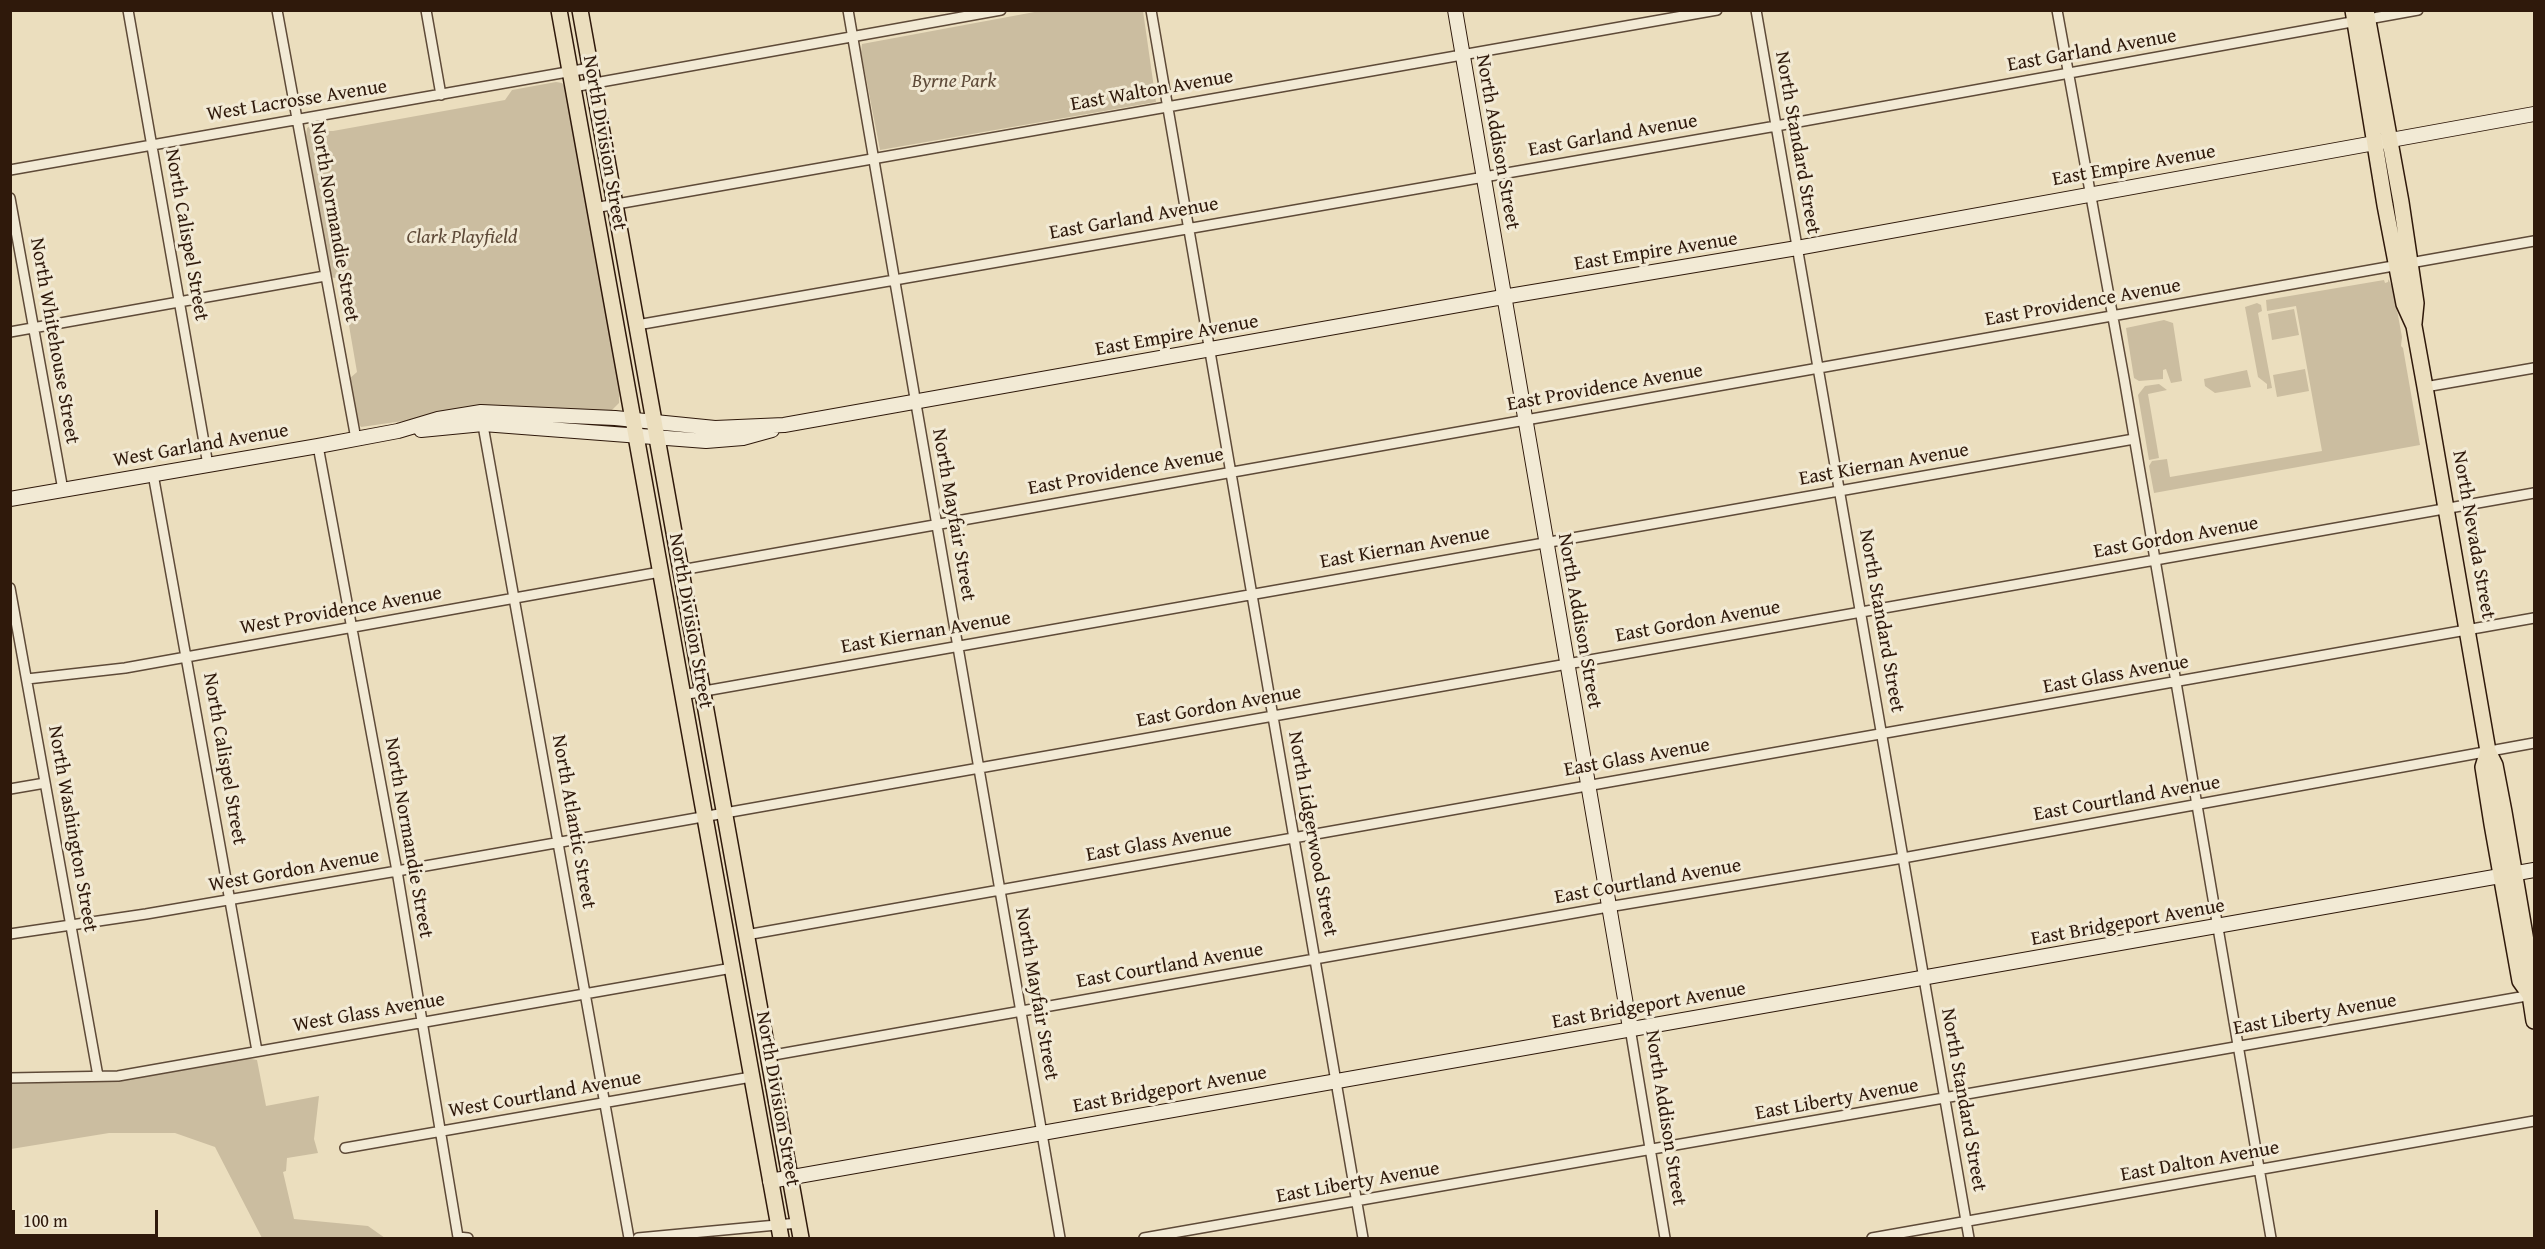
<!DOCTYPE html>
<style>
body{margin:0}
#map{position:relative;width:2545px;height:1249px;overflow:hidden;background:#ebdebe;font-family:"Gentium Book Plus",serif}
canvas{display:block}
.frame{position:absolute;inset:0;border:12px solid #2f190b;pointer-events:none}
.scale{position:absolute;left:12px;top:1210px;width:146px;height:27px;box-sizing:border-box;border:3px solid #2f190b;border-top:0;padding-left:8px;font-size:18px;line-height:21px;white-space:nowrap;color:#2f190b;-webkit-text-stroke:4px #f2ead5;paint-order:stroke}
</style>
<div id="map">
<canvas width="2545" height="1249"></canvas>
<div class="frame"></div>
<div class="scale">100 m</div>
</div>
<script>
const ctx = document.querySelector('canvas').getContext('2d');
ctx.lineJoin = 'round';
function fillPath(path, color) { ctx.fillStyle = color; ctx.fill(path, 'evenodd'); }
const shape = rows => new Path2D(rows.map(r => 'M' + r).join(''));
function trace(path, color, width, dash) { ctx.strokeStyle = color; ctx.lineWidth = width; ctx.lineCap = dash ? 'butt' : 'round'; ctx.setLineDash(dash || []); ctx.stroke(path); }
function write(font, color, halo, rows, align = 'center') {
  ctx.font = font + ' "Gentium Book Plus",serif'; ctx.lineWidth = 6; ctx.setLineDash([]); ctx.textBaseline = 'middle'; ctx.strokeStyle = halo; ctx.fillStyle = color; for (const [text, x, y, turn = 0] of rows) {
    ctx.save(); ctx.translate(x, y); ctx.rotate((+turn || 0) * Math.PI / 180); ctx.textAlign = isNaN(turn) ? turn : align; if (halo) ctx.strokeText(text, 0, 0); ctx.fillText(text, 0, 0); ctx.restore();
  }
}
const green = shape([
 [1040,11,1143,11,1156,102,880,150,861,52,862,44],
 [556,82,562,83,566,89,619,386,619,403,611,411,602,412,501,407,361,427,357,421,349,379,357,372,341,279,330,277,306,136,307,128,312,125,324,131,333,131,505,100,512,90],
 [2388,279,2393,288,2402,337,2401,346,2403,348,2420,445,2154,493,2149,466,2152,461,2167,459,2170,477,2322,451,2296,306,2267,311,2266,300,2384,280,2385,283,2388,282],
 [2257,303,2261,305,2262,311,2258,313,2272,388,2267,389,2267,384,2258,377,2245,307],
 [2294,309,2299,335,2272,340,2268,314],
 [2164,320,2173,323,2182,381,2171,383,2166,369,2163,370,2163,379,2139,381,2134,378,2126,328],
 [2305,369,2309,391,2277,397,2273,375],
 [2247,370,2251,387,2215,393,2205,386,2204,379],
 [2159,384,2167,390,2148,394,2159,458,2149,460,2138,395,2145,386],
 [245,1058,257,1060,266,1106,319,1096,314,1139,318,1153,287,1158,286,1171,283,1172,294,1219,368,1226,385,1238,262,1238,215,1147,175,1133,109,1133,11,1149,11,1084,111,1081]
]);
const street = shape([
 [128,10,208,465],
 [277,10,356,439],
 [426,10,441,95],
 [848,10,1060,1238],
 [1151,10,1363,1238],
 [1756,10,1969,1238],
 [2057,10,2124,378,2271,1238],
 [573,87,1001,10],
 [10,170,590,68],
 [10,198,63,490],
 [594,208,1717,10],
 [637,325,1776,126,2418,10],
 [10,332,325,276],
 [2425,387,2534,368],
 [482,420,629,1238],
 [318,446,397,871,458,1237,468,1238],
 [153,474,257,1051],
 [681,570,2534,241],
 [10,588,98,1076],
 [27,679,125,668,660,572],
 [682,695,2134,439],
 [10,789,45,783],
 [10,934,146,914,397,871,2534,493],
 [746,935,2534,618],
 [1630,1028,1665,1238],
 [768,1056,1608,907,1903,858,2534,743],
 [10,1078,118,1076,732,968],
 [345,1148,751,1077],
 [638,1238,798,1223],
 [1144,1238,2532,995],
 [1872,1238,2534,1121]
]);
const secondary = shape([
 [1455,10,1630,1028],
 [421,430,483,424,706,441,743,438,772,430],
 [10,499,318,446,398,431,438,419,481,412,615,418,715,428,784,425,1503,297,1797,248,2534,114],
 [770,1181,2534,870]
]);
const primary = shape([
 [559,10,781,1238],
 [580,10,801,1238],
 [2353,10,2385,205,2404,304,2414,326,2425,387,2488,751,2495,765,2504,812,2525,935,2532,978,2530,995,2534,1021],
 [2366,10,2401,202,2416,303,2414,323],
 [2488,751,2483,767,2492,824,2520,981,2530,995]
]);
const streetNames = [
 ["East Garland Avenue",2092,51,-10],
 ["East Walton Avenue",1152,91,-10],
 ["West Lacrosse Avenue",297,101,-9],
 ["East Garland Avenue",1613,136,-10],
 ["North Addison Street",1497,142,80],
 ["North Division Street",604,143,80],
 ["North Standard Street",1797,143,80],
 ["East Empire Avenue",2134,166,-10],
 ["East Garland Avenue",1134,219,-10],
 ["North Normandie Street",334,222,80],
 ["North Calispel Street",186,235,80],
 ["East Empire Avenue",1656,252,-9],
 ["East Providence Avenue",2083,303,-10],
 ["East Empire Avenue",1177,336,-10],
 ["North Whitehouse Street",54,341,80],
 ["East Providence Avenue",1605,388,-10],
 ["West Garland Avenue",201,446,-10],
 ["East Kiernan Avenue",1884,465,-10],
 ["East Providence Avenue",1126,472,-10],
 ["North Mayfair Street",953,515,80],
 ["North Nevada Street",2473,535,80],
 ["East Gordon Avenue",2176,538,-10],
 ["East Kiernan Avenue",1405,548,-10],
 ["West Providence Avenue",341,611,-10],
 ["North Division Street",690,621,80],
 ["North Addison Street",1579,621,80],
 ["North Standard Street",1881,621,80],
 ["East Gordon Avenue",1698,622,-10],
 ["East Kiernan Avenue",926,633,-10],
 ["East Glass Avenue",2116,675,-10],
 ["East Gordon Avenue",1219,707,-10],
 ["East Glass Avenue",1637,758,-10],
 ["North Calispel Street",224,759,80],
 ["East Courtland Avenue",2127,799,-10],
 ["North Atlantic Street",573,822,80],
 ["North Washington Street",72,829,80],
 ["North Lidgerwood Street",1312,834,80],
 ["North Normandie Street",408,838,80],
 ["East Glass Avenue",1159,843,-10],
 ["West Gordon Avenue",294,871,-10],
 ["East Courtland Avenue",1648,882,-10],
 ["East Bridgeport Avenue",2128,923,-10],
 ["East Courtland Avenue",1170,966,-10],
 ["North Mayfair Street",1036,994,80],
 ["East Bridgeport Avenue",1649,1006,-10],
 ["West Glass Avenue",369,1013,-10],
 ["East Liberty Avenue",2315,1015,-10],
 ["East Bridgeport Avenue",1170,1090,-10],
 ["West Courtland Avenue",545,1095,-10],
 ["North Division Street",777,1099,80],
 ["East Liberty Avenue",1837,1100,-10],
 ["North Standard Street",1963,1100,80],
 ["North Addison Street",1665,1118,81],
 ["East Dalton Avenue",2200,1162,-10],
 ["East Liberty Avenue",1358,1183,-10]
];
const parkNames = [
 ["Byrne Park",954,82],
 ["Clark Playfield",462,238]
];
fillPath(green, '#cbbda0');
trace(street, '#5e4a38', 12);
trace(secondary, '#2f190b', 16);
trace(primary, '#2f190b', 18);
trace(street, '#f2ead5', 9);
trace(secondary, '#f2ead5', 14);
trace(primary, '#ebdebe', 15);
write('20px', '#2f190b', '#f2ead5', streetNames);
write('italic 20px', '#5e4a38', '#f2ead5', parkNames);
</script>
